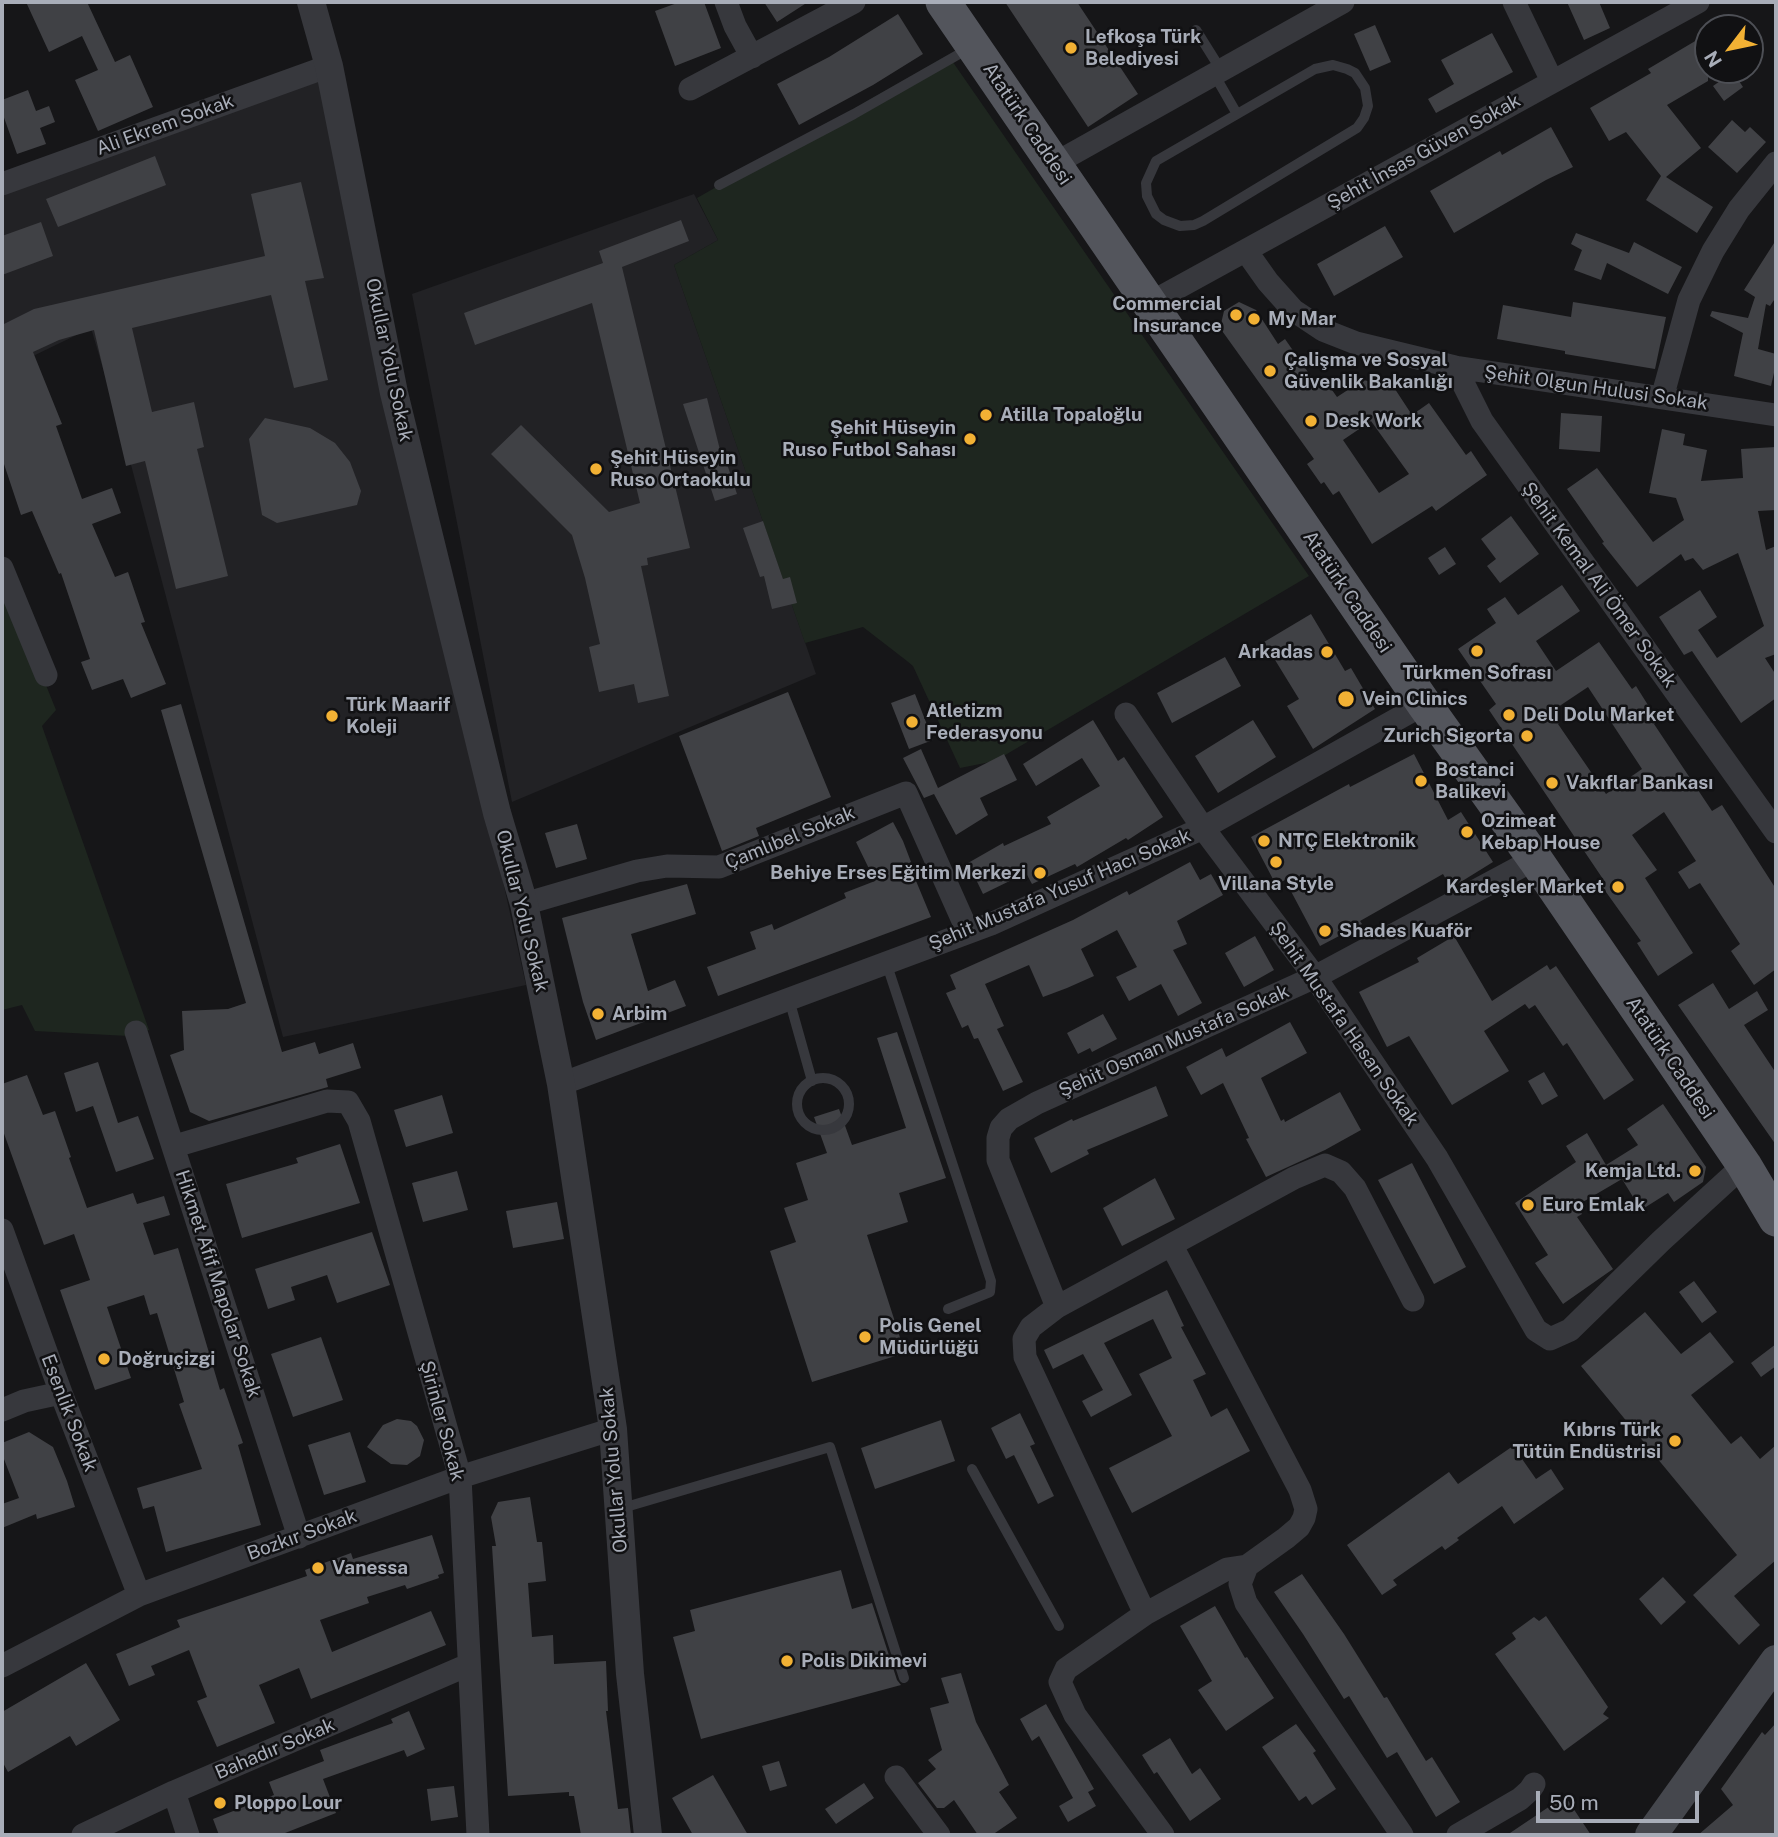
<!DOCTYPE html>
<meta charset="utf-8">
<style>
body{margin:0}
#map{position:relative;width:1778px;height:1837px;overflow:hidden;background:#161618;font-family:"Public Sans",sans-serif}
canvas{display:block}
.frame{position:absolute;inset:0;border:4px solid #a8adb8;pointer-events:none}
.north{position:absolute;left:1694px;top:14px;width:70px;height:70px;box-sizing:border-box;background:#111113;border:2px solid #4d4f55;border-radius:50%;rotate:238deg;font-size:19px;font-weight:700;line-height:28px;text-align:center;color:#a8adb8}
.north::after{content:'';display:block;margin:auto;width:24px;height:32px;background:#f2b134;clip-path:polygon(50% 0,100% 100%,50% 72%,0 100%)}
.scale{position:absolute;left:1536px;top:1791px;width:163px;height:32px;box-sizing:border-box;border:4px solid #a8adb8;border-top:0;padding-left:9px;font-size:21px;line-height:24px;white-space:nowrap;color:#a8adb8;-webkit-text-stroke:5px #111113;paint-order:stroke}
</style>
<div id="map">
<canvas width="1778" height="1837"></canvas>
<div class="frame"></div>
<div class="north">N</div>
<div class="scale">50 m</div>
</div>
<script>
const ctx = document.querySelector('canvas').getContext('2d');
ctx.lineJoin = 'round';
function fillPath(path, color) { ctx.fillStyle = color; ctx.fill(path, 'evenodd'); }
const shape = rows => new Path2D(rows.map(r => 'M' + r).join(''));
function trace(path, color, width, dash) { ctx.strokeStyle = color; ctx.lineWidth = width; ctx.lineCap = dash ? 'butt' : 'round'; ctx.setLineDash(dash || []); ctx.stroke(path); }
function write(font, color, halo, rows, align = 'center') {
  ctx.font = font + ' "Public Sans",sans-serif'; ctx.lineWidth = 5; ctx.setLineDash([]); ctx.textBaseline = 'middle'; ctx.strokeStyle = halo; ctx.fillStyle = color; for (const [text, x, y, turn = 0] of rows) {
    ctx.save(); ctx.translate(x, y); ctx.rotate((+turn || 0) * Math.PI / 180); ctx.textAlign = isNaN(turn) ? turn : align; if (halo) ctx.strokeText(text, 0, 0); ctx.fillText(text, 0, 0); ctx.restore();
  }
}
const built = shape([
 [320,80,403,433,526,985,283,1037,126,446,91,328,2,371,2,195],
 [694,194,718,240,674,265,816,674,512,802,412,294]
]);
const green = shape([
 [948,55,1309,576,995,761,960,768,913,666,907,661,863,627,805,643,674,265,718,240,697,198],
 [2,576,56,710,42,726,149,1030,128,1036,35,1031,22,1005,2,1010]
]);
const building = shape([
 [26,2,87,2,115,62,130,55,153,107,98,131,75,80,98,70,82,36,49,52],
 [680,2,704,2,721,48,675,66,655,11],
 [764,2,808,2,777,22],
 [1005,2,1077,2,1138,94,1088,127],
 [1567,2,1599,2,1610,28,1584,40],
 [898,14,923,54,873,85,799,125,777,84,829,57],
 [1375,25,1391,62,1370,71,1354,34],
 [1492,33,1513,72,1436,113,1428,99,1454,84,1441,60],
 [1702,37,1708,48,1708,81,1667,105,1701,148,1666,177,1713,207,1697,233,1646,200,1661,176,1626,132,1609,141,1590,108,1651,73,1648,69],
 [1733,72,1743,87,1724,101,1713,86],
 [28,90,36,111,49,106,55,122,40,128,46,144,17,154,2,112,2,100],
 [1732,120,1745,132,1750,127,1766,142,1737,173,1708,147],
 [1551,127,1573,167,1546,180,1454,233,1430,191,1500,151,1502,155],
 [155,156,166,185,58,227,46,199],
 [301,182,324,278,305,281,328,380,294,388,271,295,132,328,152,412,194,402,204,447,197,449,228,576,176,589,145,461,126,466,94,330,59,340,33,352,62,424,56,426,82,499,112,488,121,513,92,524,115,577,128,572,145,622,141,623,166,684,131,698,123,679,92,690,81,662,90,659,61,573,59,574,32,511,21,515,2,458,2,325,34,309,265,256,251,194],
 [681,220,689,241,622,267,690,548,647,558,648,565,641,566,669,696,638,703,634,684,599,692,589,647,600,644,585,578,572,535,491,454,521,425,609,512,640,503,592,303,475,345,464,313,603,263,599,251],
 [41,222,53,256,2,275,2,236],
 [1385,226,1403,257,1334,296,1317,264],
 [1576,233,1629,253,1634,242,1682,267,1668,294,1607,263,1601,280,1574,270,1582,250,1571,244],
 [1776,240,1776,297,1770,306,1766,304,1758,349,1776,354,1776,364,1771,386,1734,376,1743,333,1710,316,1712,311,1748,318,1755,297,1744,290],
 [1239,302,1256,310,1278,344,1285,339,1319,388,1327,383,1337,397,1363,380,1393,386,1412,415,1429,403,1466,455,1471,451,1487,475,1436,511,1432,506,1372,544,1339,491,1333,495,1324,482,1321,484,1307,464,1314,459,1220,328,1224,311],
 [1371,421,1409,474,1379,493,1343,440],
 [1573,302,1666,317,1655,369,1565,354,1565,351,1497,339,1503,305,1571,317],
 [707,398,720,450,722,449,737,494,715,501,683,404],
 [1561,413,1602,416,1600,452,1559,449],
 [265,418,310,428,335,443,350,462,361,491,357,505,277,523,262,515,249,439],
 [1662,429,1685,434,1683,445,1707,450,1701,481,1743,478,1741,449,1776,447,1776,510,1758,511,1766,550,1776,546,1776,654,1765,658,1776,675,1776,698,1741,723,1692,651,1684,655,1659,617,1700,590,1717,617,1698,630,1717,658,1764,626,1738,553,1703,570,1693,558,1685,561,1681,554,1637,587,1602,543,1604,542,1567,489,1597,468,1653,542,1684,520,1676,498,1649,493],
 [1511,516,1539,554,1500,583,1487,566,1496,559,1481,539],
 [763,521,783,579,790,577,797,603,772,609,764,576,760,577,743,528],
 [1445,547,1456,564,1439,575,1428,558],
 [1562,585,1580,611,1536,641,1556,671,1599,642,1632,689,1636,686,1658,721,1654,724,1712,811,1722,805,1776,889,1776,969,1754,985,1731,951,1740,944,1700,883,1689,889,1678,872,1696,861,1664,812,1632,835,1657,870,1645,878,1693,953,1658,976,1637,943,1641,941,1601,885,1605,882,1489,710,1496,704,1458,649,1496,623,1487,609,1505,597,1518,615],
 [1588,687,1642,769,1606,794,1558,724,1560,722,1552,711],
 [1311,614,1345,671,1351,668,1375,709,1313,749,1287,706,1299,699,1264,642],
 [1225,657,1241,686,1172,723,1157,693],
 [788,692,831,797,756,828,759,836,722,851,679,736],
 [915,694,933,740,909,749,891,703],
 [181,704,282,1052,315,1042,319,1054,353,1043,361,1068,326,1079,328,1087,209,1121,190,1112,170,1055,184,1050,182,1011,228,1009,246,1003,161,710],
 [1093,720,1118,761,1124,757,1163,817,1128,840,1126,838,1077,867,1075,864,1032,884,1026,873,983,894,968,863,1003,843,1004,846,1051,824,1047,817,1100,786,1082,758,1036,786,1023,764],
 [1253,720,1276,757,1218,793,1195,756],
 [921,749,938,788,1004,754,1017,780,980,798,988,815,956,835,934,794,924,798,903,758],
 [1414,754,1448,820,1461,812,1493,862,1451,888,1443,874,1360,921,1362,924,1320,946,1285,880,1276,885,1251,837,1349,784,1350,787],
 [893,822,903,841,911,862,909,864,931,917,718,996,707,967,756,949,750,932,772,924,774,930,846,898,844,893,875,881,856,842],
 [577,824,587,859,556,868,545,833],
 [1190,862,1200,880,1211,874,1223,895,1177,921,1187,944,1173,950,1202,1003,1178,1016,1161,984,1129,1001,1116,977,1137,967,1117,930,1081,949,1094,976,1067,988,1043,997,1029,965,985,984,1004,1026,997,1029,1023,1082,1003,1091,978,1038,974,1039,968,1025,962,1028,946,993,956,989,950,975,1073,920,1127,891,1129,895],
 [687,884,696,914,631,934,648,991,675,980,686,1006,596,1040,583,1002,562,918],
 [1255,936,1274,970,1244,987,1225,953],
 [1454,936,1492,1001,1547,965,1550,970,1556,966,1634,1080,1604,1100,1567,1043,1563,1046,1535,1005,1529,1009,1525,1004,1484,1031,1509,1071,1452,1105,1409,1036,1387,1047,1359,992,1419,962,1417,958],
 [1713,983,1729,1009,1757,991,1768,1010,1744,1025,1776,1073,1776,1145,1678,1005],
 [1103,1014,1117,1039,1092,1052,1090,1048,1078,1054,1067,1033],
 [1290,1022,1307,1053,1261,1078,1281,1121,1284,1119,1285,1122,1340,1092,1361,1130,1325,1150,1266,1177,1246,1139,1249,1138,1223,1083,1201,1095,1186,1067,1222,1048,1226,1057],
 [897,1032,946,1178,899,1193,908,1222,867,1235,905,1353,812,1382,770,1251,796,1242,784,1208,808,1200,796,1163,827,1153,814,1117,839,1109,852,1145,906,1128,877,1038],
 [98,1062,118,1123,138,1116,154,1159,116,1172,93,1106,76,1112,64,1073],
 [1544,1072,1558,1096,1542,1105,1528,1081],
 [27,1075,43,1115,55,1111,71,1157,69,1158,87,1208,133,1193,137,1204,164,1196,170,1215,143,1223,154,1255,178,1248,220,1390,224,1388,243,1443,238,1445,261,1525,166,1552,154,1506,143,1509,137,1488,202,1469,179,1404,184,1402,157,1313,150,1315,144,1295,107,1307,131,1378,95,1390,60,1290,90,1280,74,1234,44,1245,2,1128,2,1084],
 [1156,1086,1168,1116,1087,1150,1089,1154,1051,1173,1034,1138,1072,1119,1073,1121],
 [442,1095,453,1133,406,1147,394,1110],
 [1663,1104,1706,1167,1703,1182,1674,1202,1668,1193,1641,1210,1622,1179,1576,1206,1582,1214,1577,1217,1613,1269,1563,1304,1535,1263,1548,1255,1515,1203,1576,1162,1566,1146,1587,1133,1606,1165,1638,1145,1627,1129],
 [340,1144,360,1203,242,1238,226,1184,298,1163,296,1158],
 [1412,1163,1466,1267,1434,1284,1378,1180],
 [457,1171,468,1210,423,1222,412,1183],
 [1155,1178,1175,1219,1122,1246,1103,1208],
 [557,1202,564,1239,513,1248,506,1211],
 [372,1232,390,1285,337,1303,327,1275,291,1287,295,1300,268,1309,255,1269],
 [1694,1281,1717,1312,1702,1323,1679,1292],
 [1167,1290,1184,1326,1181,1327,1206,1374,1193,1380,1211,1417,1227,1408,1250,1451,1132,1513,1109,1468,1172,1436,1139,1374,1172,1358,1153,1319,1104,1343,1132,1395,1091,1417,1082,1401,1103,1390,1083,1354,1053,1369,1044,1350],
 [1645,1312,1681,1354,1710,1332,1734,1362,1691,1395,1731,1444,1741,1436,1760,1459,1776,1445,1776,1560,1734,1596,1760,1625,1739,1645,1693,1595,1737,1555,1581,1366],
 [321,1337,343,1400,293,1417,271,1354],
 [1776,1344,1776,1366,1761,1377,1751,1363],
 [1020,1413,1035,1444,1030,1446,1054,1496,1038,1504,1014,1455,1006,1459,991,1428],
 [397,1419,411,1421,417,1426,424,1440,420,1456,407,1465,391,1464,367,1447,383,1425],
 [941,1420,955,1461,875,1489,861,1448],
 [29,1432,53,1447,67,1481,75,1507,37,1519,36,1514,2,1528,2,1504,19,1498,2,1454,2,1443],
 [350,1432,366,1482,324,1495,308,1445],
 [1513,1446,1536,1479,1551,1469,1564,1489,1514,1524,1502,1506,1457,1538,1459,1540,1445,1550,1442,1546,1393,1580,1397,1585,1382,1595,1347,1545,1449,1472,1458,1484],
 [530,1497,537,1542,542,1542,546,1581,528,1583,532,1637,553,1635,554,1664,606,1661,608,1711,606,1711,618,1809,628,1808,631,1835,581,1835,574,1796,569,1796,569,1792,508,1796,492,1546,496,1546,491,1517,498,1502],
 [432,1535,444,1573,438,1575,439,1578,407,1589,405,1585,367,1597,369,1603,320,1620,332,1652,431,1611,446,1645,311,1699,299,1668,259,1685,275,1723,217,1747,197,1701,207,1697,189,1650,151,1666,155,1675,129,1686,116,1654,180,1627,177,1620,307,1576,305,1570,351,1553,353,1559],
 [841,1570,852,1609,872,1603,897,1680,901,1685,701,1739,673,1637,695,1631,690,1610],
 [1302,1574,1344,1634,1384,1698,1387,1697,1426,1761,1432,1757,1460,1802,1436,1817,1397,1752,1387,1758,1349,1696,1344,1699,1303,1634,1274,1592],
 [1663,1577,1686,1602,1661,1625,1639,1599],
 [1215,1606,1245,1658,1247,1657,1274,1698,1226,1731,1198,1690,1212,1681,1180,1626],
 [1546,1616,1608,1707,1603,1714,1609,1718,1564,1751,1495,1654,1516,1639,1512,1633,1534,1617,1539,1621],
 [86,1663,120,1720,76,1746,70,1736,8,1772,2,1761,2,1712],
 [961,1673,976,1722,1009,1785,999,1792,1017,1818,992,1835,978,1835,954,1800,944,1808,937,1808,918,1783,936,1769,928,1760,942,1750,930,1708,949,1703,941,1678],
 [1046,1704,1094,1789,1088,1792,1096,1806,1068,1822,1059,1806,1073,1798,1039,1736,1032,1741,1020,1719],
 [409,1711,425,1749,407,1757,404,1750,323,1779,336,1813,280,1835,219,1835,213,1819,274,1795,269,1782,324,1761,320,1750,393,1723,391,1719],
 [1776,1723,1776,1835,1698,1835,1733,1805,1721,1789,1762,1732,1765,1735],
 [1296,1724,1316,1751,1313,1753,1336,1789,1312,1805,1306,1796,1299,1801,1262,1747],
 [1170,1738,1192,1774,1200,1768,1221,1799,1190,1821,1157,1772,1154,1774,1142,1755],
 [779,1761,787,1786,770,1791,762,1766],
 [713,1775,748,1835,693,1835,672,1798],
 [864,1783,874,1798,836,1824,825,1809],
 [454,1786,458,1817,431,1821,427,1789],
 [1565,1796,1591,1835,1507,1835]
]);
const service = shape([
 [1196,30,1221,70],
 [1333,65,1347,69,1355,73,1365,88,1368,106,1364,118,1357,128,1203,221,1194,225,1180,226,1164,220,1156,214,1147,196,1146,183,1156,161,1315,69,1333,65],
 [1214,74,1237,114],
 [719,185,854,114,968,49],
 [886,962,991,1281,990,1292,948,1309],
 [789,999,812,1081],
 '797 1104a26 26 0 1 1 52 0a26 26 0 1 1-52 0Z',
 [972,1469,1059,1626],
 [619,1509,830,1447,904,1678]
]);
const minor = shape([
 [726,2,735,26,752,57],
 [1514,2,1552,81],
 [690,89,854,2],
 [1054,164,1343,2],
 [2,184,329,66],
 [1246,251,1268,282,1293,310,1323,330,1356,343,1455,367,1776,415],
 [1150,303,1698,2],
 [1455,367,1482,421,1776,832],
 [1662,398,1689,300,1713,251,1739,209,1776,163],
 [2,568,46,675],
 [1126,714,1203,828,1315,977,1437,1158,1536,1330,1550,1339,1570,1330,1661,1241,1744,1165],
 [524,904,637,871,667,866,719,867,906,793,968,932],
 [136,1032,299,1537],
 [561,1084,991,924,1203,828,1424,704],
 [175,1146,327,1101,348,1102,359,1121,460,1477,478,1835],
 [2,1230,61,1393,139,1595],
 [1057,1307,998,1160,998,1138,1001,1128,1009,1119,1037,1103,1315,977,1535,859],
 [2,1410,24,1401,61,1393],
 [1247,1566,1240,1584,1246,1603,1402,1835],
 [1145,1614,1025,1357,1024,1339,1031,1327,1057,1307,1294,1178,1325,1165,1341,1172,1355,1188,1413,1300],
 [2,1666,139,1595,460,1477,613,1429],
 [896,1777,939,1835],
 [174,1792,188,1835],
 [83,1835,174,1792,468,1665],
 [1163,1835,1075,1715,1060,1682,1066,1669,1145,1614,1227,1569,1247,1566,1286,1538,1299,1527,1304,1518,1306,1509,1300,1490,1172,1246],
 [1458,1835,1520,1799,1530,1790,1534,1784]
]);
const tertiary = shape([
 [311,2,329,66,394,393,497,813,524,904,561,1084,613,1429,630,1674,648,1835]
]);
const secondary = shape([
 [1651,1835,1776,1661]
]);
const primary = shape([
 [943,2,1424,704,1535,859,1744,1165,1776,1219]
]);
const markers = [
 [1071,48,7,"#f2b134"],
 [1236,315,7,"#f2b134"],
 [1254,319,7,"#f2b134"],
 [1270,371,7,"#f2b134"],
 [986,415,7,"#f2b134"],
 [1311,421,7,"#f2b134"],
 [970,439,7,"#f2b134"],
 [596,469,7,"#f2b134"],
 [1477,651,7,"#f2b134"],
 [1327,652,7,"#f2b134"],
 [1346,699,9,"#f2b134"],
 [1509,715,7,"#f2b134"],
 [332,716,7,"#f2b134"],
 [912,722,7,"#f2b134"],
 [1527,736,7,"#f2b134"],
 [1421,781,7,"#f2b134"],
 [1552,783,7,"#f2b134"],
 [1467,832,7,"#f2b134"],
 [1264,841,7,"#f2b134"],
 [1276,862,7,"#f2b134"],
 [1040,873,7,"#f2b134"],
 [1618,887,7,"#f2b134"],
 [1325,931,7,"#f2b134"],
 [598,1014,7,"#f2b134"],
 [1695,1171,7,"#f2b134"],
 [1528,1205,7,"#f2b134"],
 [865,1337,7,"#f2b134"],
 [104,1359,7,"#f2b134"],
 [1675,1441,7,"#f2b134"],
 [318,1568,7,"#f2b134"],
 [787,1661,7,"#f2b134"],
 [220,1803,7,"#f2b134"]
];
const poiNames = [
 ["Lefkoşa Türk",1085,37],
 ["Belediyesi",1085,59],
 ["Commercial",1222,304,"right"],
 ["Insurance",1222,326,"right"],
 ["My Mar",1268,319],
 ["Çalişma ve Sosyal",1284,360],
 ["Güvenlik Bakanlığı",1284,382],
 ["Atilla Topaloğlu",1000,415],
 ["Desk Work",1325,421],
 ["Şehit Hüseyin",956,428,"right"],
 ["Ruso Futbol Sahası",956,450,"right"],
 ["Şehit Hüseyin",610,458],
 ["Ruso Ortaokulu",610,480],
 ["Arkadas",1313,652,"right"],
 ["Türkmen Sofrası",1477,673,"center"],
 ["Vein Clinics",1362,699],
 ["Türk Maarif",346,705],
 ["Koleji",346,727],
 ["Atletizm",926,711],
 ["Federasyonu",926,733],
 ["Deli Dolu Market",1523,715],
 ["Zurich Sigorta",1513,736,"right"],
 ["Bostanci",1435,770],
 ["Balikevi",1435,792],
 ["Vakıflar Bankası",1566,783],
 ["Ozimeat",1481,821],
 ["Kebap House",1481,843],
 ["NTÇ Elektronik",1278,841],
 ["Behiye Erses Eğitim Merkezi",1026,873,"right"],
 ["Villana Style",1276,884,"center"],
 ["Kardeşler Market",1604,887,"right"],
 ["Shades Kuaför",1339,931],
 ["Arbim",612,1014],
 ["Kemja Ltd.",1681,1171,"right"],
 ["Euro Emlak",1542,1205],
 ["Polis Genel",879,1326],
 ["Müdürlüğü",879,1348],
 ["Doğruçizgi",118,1359],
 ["Kıbrıs Türk",1661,1430,"right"],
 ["Tütün Endüstrisi",1661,1452,"right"],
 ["Vanessa",332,1568],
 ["Polis Dikimevi",801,1661],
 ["Ploppo Lour",234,1803]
];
const streetNames = [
 ["Atatürk Caddesi",1027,124,56],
 ["Ali Ekrem Sokak",165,125,-20],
 ["Şehit İnsas Güven Sokak",1424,152,-29],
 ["Okullar Yolu Sokak",389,360,78],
 ["Şehit Olgun Hulusi Sokak",1596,388,8],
 ["Şehit Kemal Ali Ömer Sokak",1599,585,54],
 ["Atatürk Caddesi",1347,592,56],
 ["Çamlıbel Sokak",790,838,-22],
 ["Şehit Mustafa Yusuf Hacı Sokak",1060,890,-23],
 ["Okullar Yolu Sokak",522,911,76],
 ["Şehit Mustafa Hasan Sokak",1344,1024,55],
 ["Şehit Osman Mustafa Sokak",1174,1041,-24],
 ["Atatürk Caddesi",1670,1058,56],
 ["Hikmet Afif Mapolar Sokak",218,1284,72],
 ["Esenlik Sokak",69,1413,69],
 ["Şirinler Sokak",442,1421,75],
 ["Okullar Yolu Sokak",614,1470,-95],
 ["Bozkır Sokak",302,1535,-20],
 ["Bahadır Sokak",275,1749,-23]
];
fillPath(built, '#222225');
fillPath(green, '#1e261f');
fillPath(building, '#404145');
trace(service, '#37383d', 10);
trace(minor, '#37383d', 23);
trace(tertiary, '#37383d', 28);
trace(secondary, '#45474d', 32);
trace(primary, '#53555c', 35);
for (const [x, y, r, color] of markers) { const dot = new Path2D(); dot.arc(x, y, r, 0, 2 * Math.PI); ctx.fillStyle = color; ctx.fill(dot); trace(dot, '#111113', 2.5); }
write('bold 19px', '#a8adb8', '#111113', poiNames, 'left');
write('19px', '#a8adb8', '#111113', streetNames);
</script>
